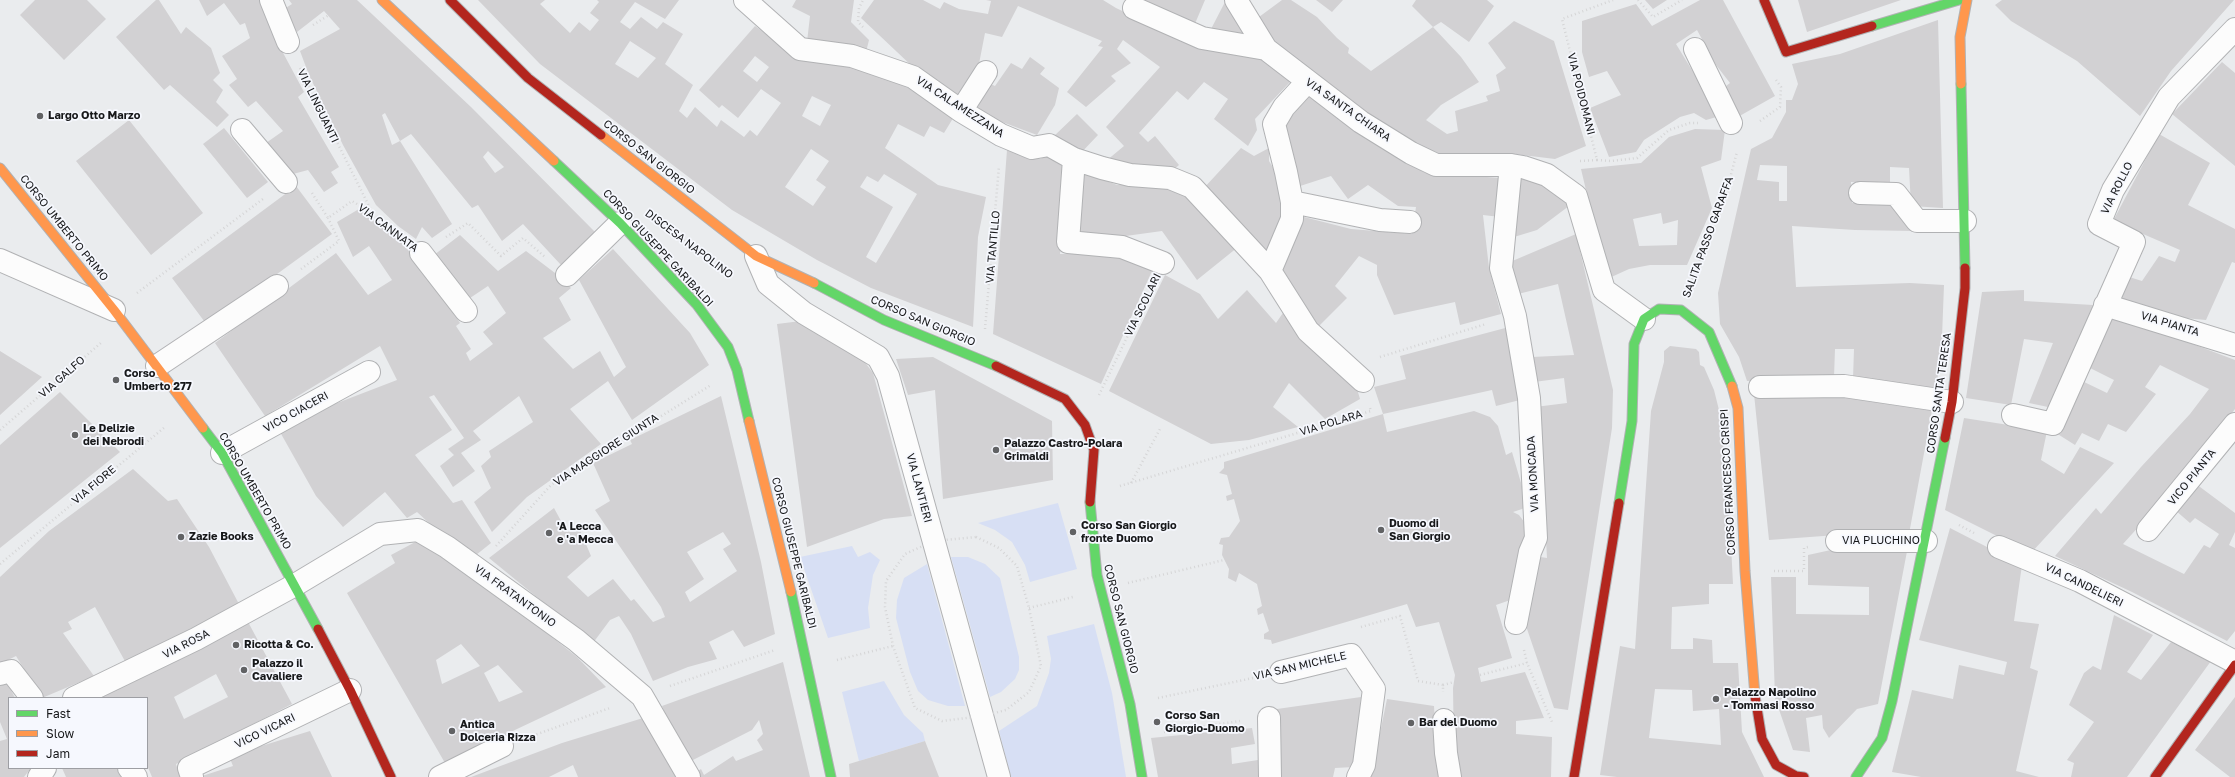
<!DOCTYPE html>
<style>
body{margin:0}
#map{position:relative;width:2235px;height:777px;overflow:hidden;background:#eaecee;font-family:"Golos Text",sans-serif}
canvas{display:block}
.legend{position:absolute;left:8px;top:697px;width:140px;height:72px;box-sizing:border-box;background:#f6f8fe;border:1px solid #9d9ea3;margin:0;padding:5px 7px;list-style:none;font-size:12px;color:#17181a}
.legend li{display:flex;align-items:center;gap:8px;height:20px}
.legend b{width:20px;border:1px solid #9d9ea3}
</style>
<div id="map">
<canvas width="2235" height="777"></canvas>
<ul class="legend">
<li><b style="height:5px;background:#63d668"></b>Fast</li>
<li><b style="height:5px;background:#ff974d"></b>Slow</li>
<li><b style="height:5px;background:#b3261e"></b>Jam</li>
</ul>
</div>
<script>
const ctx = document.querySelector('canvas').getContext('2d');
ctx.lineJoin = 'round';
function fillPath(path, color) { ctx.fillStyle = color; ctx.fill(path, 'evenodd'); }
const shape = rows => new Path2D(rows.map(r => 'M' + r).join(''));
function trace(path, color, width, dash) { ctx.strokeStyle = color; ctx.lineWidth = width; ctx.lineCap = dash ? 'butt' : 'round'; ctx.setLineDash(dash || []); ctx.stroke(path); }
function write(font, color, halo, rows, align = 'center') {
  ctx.font = font + ' "Golos Text",sans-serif'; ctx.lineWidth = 3.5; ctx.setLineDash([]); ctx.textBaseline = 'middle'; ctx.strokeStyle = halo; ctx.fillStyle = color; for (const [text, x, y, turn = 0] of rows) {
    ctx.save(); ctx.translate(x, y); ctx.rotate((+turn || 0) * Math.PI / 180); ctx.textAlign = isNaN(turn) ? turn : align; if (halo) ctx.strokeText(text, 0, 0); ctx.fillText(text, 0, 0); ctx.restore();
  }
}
const green = shape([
 [1058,503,1077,569,1030,582,1025,565,1012,542,995,530,978,523],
 [852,546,858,557,870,552,880,560,873,575,870,595,868,608,870,628,828,638,800,557],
 [951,557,968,557,985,564,1000,578,1019,657,1019,670,1015,679,1001,692,990,697],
 [927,564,965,706,948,706,928,700,918,691,910,672,896,618,897,600,904,578],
 [1094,624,1112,693,1126,777,1011,777,999,731,1037,706,1049,673,1051,659,1047,636],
 [884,681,904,715,923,733,925,741,859,761,842,692]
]);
const building = shape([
 [35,0,87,0,106,19,64,60,20,15],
 [156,0,159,0,181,34,186,27,211,48,220,73,213,80,223,90,216,102,229,115,217,127,170,85,164,90,116,37],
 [199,0,260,0,281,49,304,92,298,97,339,167,331,172,338,183,324,192,308,170,293,174,266,143,283,131,256,101,248,107,229,85,237,79,222,56,250,38,245,23,240,25,224,3,207,16],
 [289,0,357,0,471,107,595,232,561,265,523,224,502,241,478,205,472,208,411,134,400,141,385,113,382,115,392,145,400,141,452,224,432,238,422,227,416,239,398,226,376,205,343,145,309,75,300,51,340,29,324,11,297,32,281,11,292,4],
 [488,151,504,167,495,173,483,157],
 [478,0,545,0,540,4,570,33,579,22,590,31,599,20,590,13,599,2,597,0,679,0,665,19,635,2,620,22,630,29,641,17,657,29,663,22,683,34,665,64,693,85,679,111,687,118,695,107,717,127,721,120,744,137,750,130,757,136,781,103,761,89,738,118,722,105,719,108,699,90,755,26,801,59,851,66,889,77,955,115,944,133,930,126,924,137,898,124,885,148,938,185,986,197,978,237,973,327,871,288,817,260,732,210,540,64],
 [630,41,656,58,638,78,615,64],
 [755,56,769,67,757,82,743,71],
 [812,96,831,105,820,126,802,116],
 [811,149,829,161,816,180,826,187,813,206,785,187],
 [884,174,917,194,876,263,866,257,893,207,860,187,867,176,878,182],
 [796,0,854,0,851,22,869,40,866,52,807,42,810,16,792,7],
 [874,0,923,0,940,9,944,2,959,9,988,14,991,1,986,0,1103,0,1116,8,1141,20,1263,56,1290,82,1255,119,1257,130,1248,146,1214,119,1228,99,1204,82,1188,100,1177,91,1139,133,1148,142,1155,136,1179,165,1170,173,1106,161,1124,146,1106,127,1160,67,1123,40,1117,49,1131,63,1111,76,1116,81,1086,107,1067,92,1103,47,1098,46,1102,41,1018,6,1002,37,985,33,978,69,958,98,914,68,861,18],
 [1137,0,1205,0,1194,26],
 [1226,0,1246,27,1241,38,1210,31],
 [1282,0,1291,0,1317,17,1337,38,1349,48,1348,53,1371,71,1433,27,1461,57,1479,82,1441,105,1426,120,1447,134,1458,131,1455,111,1488,101,1486,96,1500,91,1496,75,1506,68,1488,43,1514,21,1554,41,1586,146,1555,159,1506,153,1438,153,1407,140,1351,104,1304,67,1263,31,1259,17],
 [1316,0,1343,0,1332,12],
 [1416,0,1487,0,1494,6,1469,42,1441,22,1433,27,1412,6],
 [1645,0,1667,0,1653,9],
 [1700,0,1723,0,1775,96,1736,118,1722,89,1730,83,1716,65,1697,30,1676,44,1720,116,1706,120,1694,113,1680,117,1644,140,1636,152,1609,157,1590,108,1621,95,1607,71,1589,77,1582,52,1582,21,1636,4,1652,26],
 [1798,0,1901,0,1807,32],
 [2002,0,2234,0,2171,71,2140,116,2077,61,2011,21,1995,5],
 [1938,20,1943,208,1911,206,1909,168,1890,167,1890,183,1851,182,1852,203,1894,202,1914,231,1855,230,1792,226,1796,287,1910,283,1944,285,1942,337,1936,394,1853,379,1854,349,1835,349,1834,377,1747,381,1739,357,1720,324,1718,293,1751,149,1772,138,1786,112,1786,100,1792,100,1798,84,1792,64,1840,54],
 [1760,165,1787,166,1787,201,1779,201,1779,182,1757,180],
 [1030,57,1045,68,1040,74,1059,88,1055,105,1037,135,994,119,977,109,988,83,995,86,1011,63,1022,69],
 [2222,62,2235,73,2235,166,2172,114],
 [1310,93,1399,158,1425,173,1502,178,1500,217,1483,215,1489,268,1501,314,1460,325,1455,302,1394,315,1377,275,1377,265,1359,256,1335,286,1347,298,1317,328,1280,272,1300,216,1351,229,1412,234,1416,207,1398,206,1368,185,1348,199,1331,176,1297,187,1284,126],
 [1077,114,1098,135,1079,155,1053,137],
 [129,120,203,213,151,255,76,161],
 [224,128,268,182,247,198,203,144],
 [1695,129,1725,130,1721,160,1701,167,1712,208,1687,265,1650,265,1629,269,1607,279,1581,169,1641,163,1669,137],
 [1661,213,1663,224,1678,220,1677,245,1639,246,1633,219],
 [2159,134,2210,163,2188,205,2235,229,2235,263,2232,262,2206,320,2184,318,2119,302,2126,276,2142,281,2159,256,2175,262,2180,250,2113,221],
 [1241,148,1254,156,1269,148,1269,161,1281,181,1283,217,1267,252,1203,189],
 [1007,150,1041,159,1047,151,1067,165,1060,254,1120,254,1152,271,1101,384,993,334],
 [1077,169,1117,185,1170,183,1194,198,1238,247,1197,280,1162,231,1111,238,1072,234],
 [1519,174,1565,194,1569,206,1537,230,1514,237],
 [296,186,332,234,207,325,172,278],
 [359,209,405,246,429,277,460,323,456,326,471,349,466,353,470,361,493,344,483,332,506,313,488,286,470,298,434,255,460,235,498,271,526,251,555,273,571,288,559,298,571,320,543,338,573,369,600,351,614,377,626,367,579,280,613,249,690,333,709,365,632,420,608,381,570,409,601,444,527,497,492,532,474,502,491,488,481,466,491,457,489,451,533,422,519,396,473,431,481,440,461,453,475,471,453,487,440,466,454,455,448,449,464,438,434,395,429,397,452,430,415,455,453,503,462,500,491,543,476,555,443,536,417,512,407,518,385,492,343,527,316,496,280,432,332,405,397,380,380,346,265,416,215,343,336,253,368,295,392,280,369,246,353,257,337,222],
 [1576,234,1613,390,1612,428,1568,710,1554,708,1526,626,1534,556,1547,558,1541,449,1535,407,1567,403,1564,378,1534,382,1532,357,1574,355,1558,284,1518,294,1510,262],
 [1165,275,1200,294,1218,319,1247,290,1276,323,1285,310,1357,389,1360,399,1325,419,1289,383,1273,407,1298,427,1249,440,1211,444,1109,391],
 [2024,290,2024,301,2093,305,2077,349,2048,407,2029,403,2053,343,2024,339,2011,405,1966,398,1982,292],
 [2111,313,2235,360,2235,409,2169,493,2123,544,2184,574,2204,545,2210,548,2219,534,2195,518,2190,523,2175,510,2196,484,2235,513,2235,532,2229,545,2235,548,2235,631,2227,641,2132,592,2055,556,2096,508,2101,514,2141,467,2190,414,2209,389,2160,365,2145,387,2156,394,2126,432,2108,424,2099,441,2082,433,2075,445,2056,433,2080,380,2107,393,2114,380,2086,366],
 [801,321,864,361,873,373,912,516,884,519,807,547,777,324],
 [1509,327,1520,400,1496,406,1492,390,1383,414,1374,387,1406,379,1400,356],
 [1670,346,1696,349,1699,352,1700,365,1704,367,1714,390,1720,414,1729,505,1733,584,1709,584,1709,604,1672,607,1671,649,1693,649,1693,638,1712,640,1713,663,1738,663,1742,732,1764,777,1617,777,1600,775,1620,646,1635,649,1651,411,1664,362,1664,351],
 [1655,689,1692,690,1693,711,1719,709,1721,745,1649,738],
 [0,351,42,377,0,415],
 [933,357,1052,421,1053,480,943,499,935,390,908,395,896,359],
 [60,392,120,452,0,548,0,445],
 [1754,394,1855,394,1933,405,1909,534,1837,535,1769,540],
 [721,396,761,562,775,634,744,647,733,630,709,642,717,659,688,667,653,681,631,634,619,616,610,620,593,643,489,558,554,508,567,532,580,530,591,556,567,577,588,597,613,579,631,601,634,599,653,622,665,617,661,607,595,510,610,501,593,463,632,444,630,440],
 [723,532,731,544,723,549,737,571,690,602,685,592,704,579,687,552],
 [1474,411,1490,417,1498,426,1506,455,1512,452,1528,507,1513,512,1519,515,1528,527,1515,573,1513,586,1516,598,1496,605,1512,658,1478,668,1481,682,1525,672,1544,718,1516,721,1516,734,1552,737,1551,777,1458,777,1454,752,1453,688,1455,675,1439,622,1416,627,1407,604,1272,644,1271,640,1264,639,1264,634,1269,631,1263,613,1258,615,1257,609,1262,606,1257,584,1239,573,1236,582,1228,578,1229,569,1222,555,1223,545,1219,544,1221,538,1229,537,1240,521,1234,499,1227,501,1226,496,1232,494,1227,475,1219,473,1224,468,1224,462,1383,414,1387,432],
 [1964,418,2047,431,2041,460,2064,474,2080,447,2114,463,2031,553,1945,510],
 [133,469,168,501,177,499,209,547,240,606,126,663,95,607,68,622,72,629,63,633,94,676,42,698,16,656,0,664,0,577,49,531],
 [1950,528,2022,565,2014,621,2039,624,2030,668,2038,671,2016,771,2039,777,1921,777,1892,772,1912,690,1953,699,1959,665,2004,675,2007,662,1919,640],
 [419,540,514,607,577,657,606,687,445,763,347,593,395,563,391,555],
 [461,644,480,666,442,684,436,660],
 [498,665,523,692,499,702,484,673],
 [1908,546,1878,704,1857,709,1829,738,1823,728,1822,715,1806,718,1810,752,1793,750,1775,698,1771,577,1796,577,1796,614,1869,615,1869,587,1808,585,1808,555,1840,548],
 [2114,615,2153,635,2127,672,2141,680,2171,642,2211,661,2127,777,2071,777,2074,763,2067,760,2094,722,2069,705,2084,673,2093,666,2101,670],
 [247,620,292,704,176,764,180,777,152,777,147,765,147,698,95,698],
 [216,674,228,697,184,719,174,697],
 [783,662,810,777,697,777,695,773,701,769,704,775,733,756,736,761,763,750,757,740,763,734,759,720,752,730,689,762,671,728,662,706],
 [6,680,15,698,9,698,9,768,31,768,24,777,0,777,0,741,7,739,0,722,0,683],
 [1361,697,1354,767,1335,768,1333,777,1278,777,1277,709],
 [2235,697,2235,777,2230,777,2195,750],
 [1387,699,1434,706,1436,743,1441,777,1371,777],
 [643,718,682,777,578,777,573,765,549,777,471,777,562,743],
 [1252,728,1255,744,1231,748,1232,764,1258,760,1260,777,1158,777,1151,738],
 [310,731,332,777,199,777,233,766,229,756],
 [925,741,939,777,850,777,849,764],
 [62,768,119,768,125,777,66,777]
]);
const path = shape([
 [1638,0,1653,17,1682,0],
 [313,25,329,15],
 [863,27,858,22,859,8,863,0],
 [300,68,372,212],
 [1760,121,1780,107,1781,87,1776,80],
 [1597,160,1611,161,1637,158,1669,130,1690,123,1698,123],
 [1580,161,1597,160,1562,19,1613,0],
 [312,193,328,218,352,201,372,213,399,234],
 [668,228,694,248],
 [446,237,468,223,501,256,523,238,545,257],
 [301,269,339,241,328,218],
 [1691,283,1726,193,1737,152],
 [137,293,263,199],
 [985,329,999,166],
 [1380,357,1486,324],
 [1099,395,1150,290],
 [0,430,102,342],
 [1131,483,1161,427],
 [1120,486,1371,411,1370,408],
 [1959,525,1974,533],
 [976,537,999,548,1017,566,1029,608,1041,666,1029,692,1006,710,983,716,942,721,915,708,893,646,885,607,886,581,905,554,934,541,976,537],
 [496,546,551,485,711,385],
 [0,564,165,427],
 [1774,571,1804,571,1804,548,1808,547],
 [1128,583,1224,560],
 [1029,608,1073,597],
 [1361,627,1400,616,1418,681,1443,685,1443,692],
 [1524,650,1527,663,1552,722],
 [837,660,893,646],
 [1480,675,1527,663],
 [1443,685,1454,682],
 [670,686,775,650],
 [1158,698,1253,678],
 [1164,732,1240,721],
 [529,737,610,708]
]);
const street = shape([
 [271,0,288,42],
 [745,0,800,49,852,56,913,77,961,111,1001,135,1032,148,1049,145,1074,159,1102,168,1130,175,1170,178,1192,187,1270,271,1308,331,1363,381],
 [1236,0,1266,49,1361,122,1411,153,1436,165,1511,165,1523,167,1547,175,1576,196,1604,290,1644,319],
 [1134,8,1202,38,1266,49],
 [1695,49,1731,123],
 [961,111,986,72],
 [242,130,286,182],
 [1074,159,1068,242,1122,247,1163,263],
 [1511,165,1501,268,1515,316,1529,398,1536,538,1530,552,1516,623],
 [1860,193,1896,194,1917,221,1965,221],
 [1292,202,1380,220,1410,222],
 [421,253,466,311],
 [756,256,768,284,804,313,878,357,888,376,999,777],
 [0,260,114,310],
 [1270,271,1292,219,1292,202,1286,172,1274,124,1284,107,1307,82],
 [567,275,620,223],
 [2105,305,2235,345],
 [157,366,277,286],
 [1760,387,1844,386,1952,402],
 [2013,415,2053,424,2134,242,2099,224,2113,190,2169,97,2235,29],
 [222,453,369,372],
 [2148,530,2235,424],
 [1837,541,1926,541],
 [1999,547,2080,581,2235,662],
 [1281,672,1351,655,1374,689,1364,765,1358,777],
 [0,674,11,671,32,698],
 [74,698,196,639,295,585,380,534,418,530,447,547,576,640,642,696,689,777],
 [1269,718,1270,777],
 [1444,720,1446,753,1450,777],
 [129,768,136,777],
 [39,777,45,768],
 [192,777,189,768,350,690],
 [440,777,502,746]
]);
const fast = shape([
 [1872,26,1959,0],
 [1961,84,1965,268],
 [554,161,620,223,697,305,728,347,737,370,749,421],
 [814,283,884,320,996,366],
 [203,428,222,453,318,629],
 [1090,502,1097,575,1130,704,1142,777],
 [1619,503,1632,421,1634,344,1644,319,1659,309,1681,310,1709,332,1732,386],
 [791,592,831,777],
 [1856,777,1882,738,1892,701,1945,438]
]);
const slow = shape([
 [382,0,554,161],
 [1961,84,1960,37,1967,0],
 [601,135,756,256,814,283],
 [0,168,114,310,203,428],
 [1732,386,1738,408,1745,571,1755,696],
 [749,421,791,592]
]);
const jam = shape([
 [450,0,528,78,601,135],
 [1764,0,1786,52,1872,26],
 [996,366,1065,399,1085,425,1094,450,1090,502],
 [1945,438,1952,402,1965,288,1965,268],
 [318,629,350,690,391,777],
 [1755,696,1762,739,1776,765,1796,776,1804,777],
 [1574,777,1619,503],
 [2155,777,2235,665]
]);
const markers = [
 [40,116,4,"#616264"],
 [116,380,4,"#616264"],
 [75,435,4,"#616264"],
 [996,450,4,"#616264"],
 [1381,530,4,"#616264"],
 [1073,532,4,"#616264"],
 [549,533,4,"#616264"],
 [181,537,4,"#616264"],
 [236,645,4,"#616264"],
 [244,670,4,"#616264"],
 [1716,699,4,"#616264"],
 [1157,722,4,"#616264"],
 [1411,723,4,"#616264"],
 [452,731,4,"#616264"]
];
const streetNames = [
 ["VIA POIDOMANI",1581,94,76],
 ["VIA LINGUANTI",318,106,64],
 ["VIA CALAMEZZANA",960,107,33],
 ["VIA SANTA CHIARA",1348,110,35],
 ["CORSO SAN GIORGIO",649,157,38],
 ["VIA ROLLO",2117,188,-63],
 ["CORSO UMBERTO PRIMO",64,228,51],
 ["VIA CANNATA",388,228,37],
 ["SALITA PASSO GARAFFA",1708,237,-70],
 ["DISCESA NAPOLINO",689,244,37],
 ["VIA TANTILLO",993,247,-85],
 ["CORSO GIUSEPPE GARIBALDI",658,248,47],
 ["VIA SCOLARI",1143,305,-64],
 ["CORSO SAN GIORGIO",923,321,23],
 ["VIA PIANTA",2170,324,17],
 ["VIA GALFO",62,377,-41],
 ["CORSO SANTA TERESA",1939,393,-82],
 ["VICO CIACERI",296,412,-29],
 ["VIA POLARA",1331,423,-17],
 ["VIA MAGGIORE GIUNTA",606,450,-33],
 ["VIA MONCADA",1533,474,-93],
 ["VICO PIANTA",2192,477,-51],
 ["CORSO FRANCESCO CRISPI",1728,482,-93],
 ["VIA FIORE",94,485,-40],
 ["VIA LANTIERI",919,488,75],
 ["CORSO UMBERTO PRIMO",255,491,60],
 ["VIA PLUCHINO",1881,541],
 ["CORSO GIUSEPPE GARIBALDI",794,553,76],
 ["VIA CANDELIERI",2084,585,26],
 ["VIA FRATANTONIO",515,596,36],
 ["CORSO SAN GIORGIO",1121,619,76],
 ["VIA ROSA",186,644,-27],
 ["VIA SAN MICHELE",1300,666,-13],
 ["VICO VICARI",265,731,-26]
];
const poiNames = [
 ["Largo Otto Marzo",48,116],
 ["Corso",124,374],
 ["Umberto 277",124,387],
 ["Le Delizie",83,429],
 ["dei Nebrodi",83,442],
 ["Palazzo Castro-Polara",1004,444],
 ["Grimaldi",1004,457],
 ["Duomo di",1389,524],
 ["San Giorgio",1389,537],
 ["Corso San Giorgio",1081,526],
 ["fronte Duomo",1081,539],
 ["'A Lecca",557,527],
 ["e 'a Mecca",557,540],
 ["Zazie Books",189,537],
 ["Ricotta & Co.",244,645],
 ["Palazzo il",252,664],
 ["Cavaliere",252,677],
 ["Palazzo Napolino",1724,693],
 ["- Tommasi Rosso",1724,706],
 ["Corso San",1165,716],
 ["Giorgio-Duomo",1165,729],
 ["Bar del Duomo",1419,723],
 ["Antica",460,725],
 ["Dolceria Rizza",460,738]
];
fillPath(green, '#d7dff4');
fillPath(building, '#d2d1d3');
trace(street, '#b1b2b4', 24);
trace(fast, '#b1b2b4', 11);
trace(slow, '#b1b2b4', 11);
trace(jam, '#b1b2b4', 11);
trace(path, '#d5d5d6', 2.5, [1, 3]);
trace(street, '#fcfcfc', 22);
trace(fast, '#63d668', 9);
trace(slow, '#ff974d', 9);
trace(jam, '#b3261e', 9);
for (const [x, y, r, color] of markers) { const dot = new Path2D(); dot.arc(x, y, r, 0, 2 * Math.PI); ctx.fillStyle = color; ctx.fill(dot); trace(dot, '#f6f8fe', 1.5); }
write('11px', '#17181a', '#f6f8fe', streetNames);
write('bold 11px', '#17181a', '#f6f8fe', poiNames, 'left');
</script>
